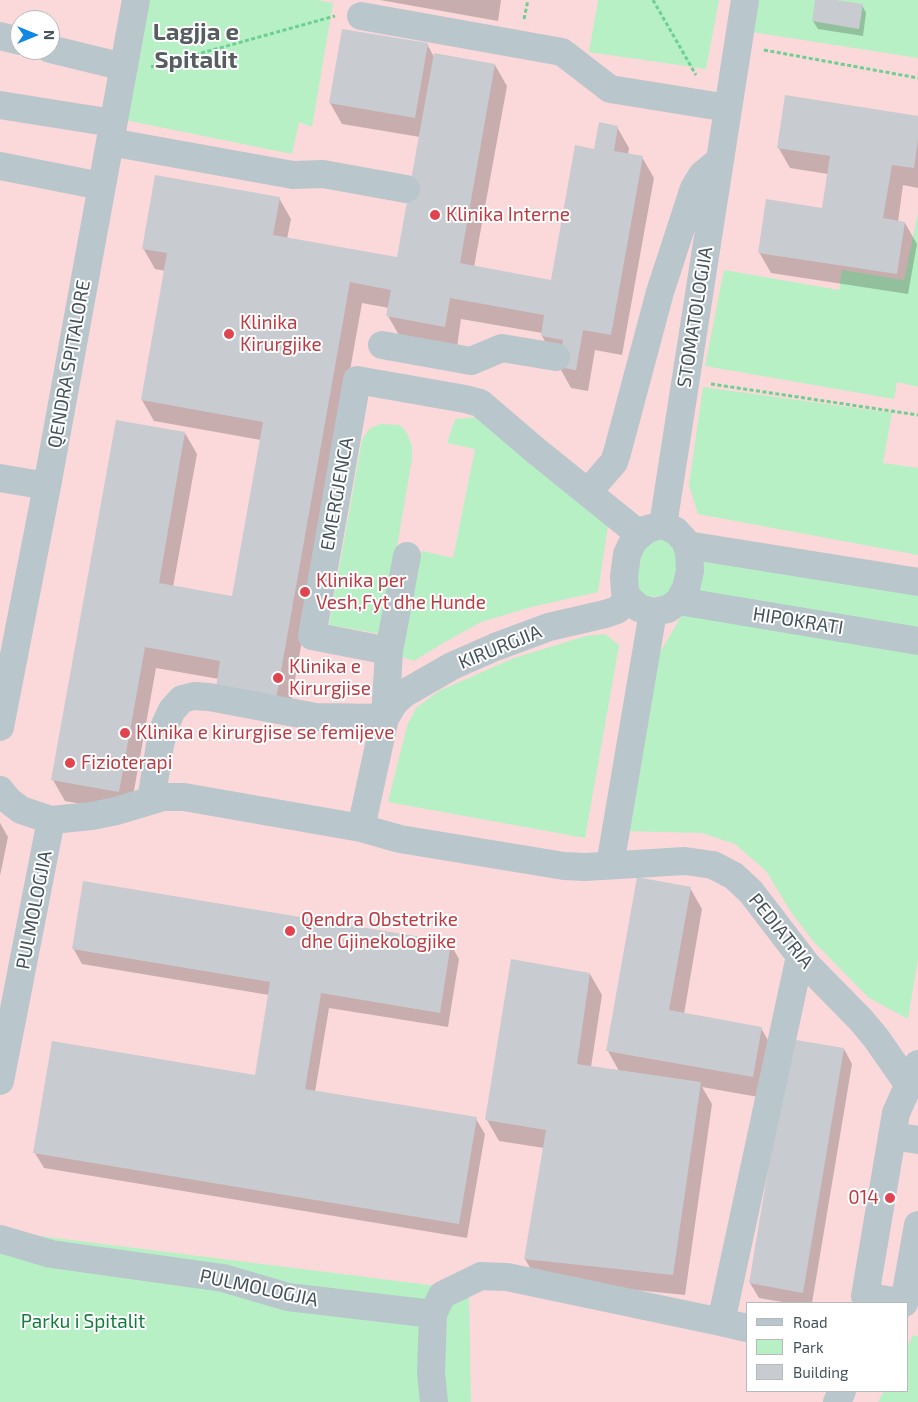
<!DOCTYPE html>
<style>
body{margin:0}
#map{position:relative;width:918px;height:1402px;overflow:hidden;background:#efecec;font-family:"Exo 2",sans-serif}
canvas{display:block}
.legend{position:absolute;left:746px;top:1302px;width:162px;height:90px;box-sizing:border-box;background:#fff;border:1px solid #b4babd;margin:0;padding:6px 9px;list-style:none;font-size:15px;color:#44525a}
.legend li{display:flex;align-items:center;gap:10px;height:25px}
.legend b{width:25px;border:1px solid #b4babd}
.north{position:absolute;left:10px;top:10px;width:50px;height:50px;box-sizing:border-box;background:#fff;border:1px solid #b4babd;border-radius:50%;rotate:90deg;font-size:14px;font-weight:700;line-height:20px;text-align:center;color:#44525a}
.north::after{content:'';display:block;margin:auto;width:18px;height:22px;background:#1188e3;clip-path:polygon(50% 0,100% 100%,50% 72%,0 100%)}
</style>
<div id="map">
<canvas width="918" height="1402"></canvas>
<ul class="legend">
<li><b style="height:6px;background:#b9c6cc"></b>Road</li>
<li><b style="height:14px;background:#b7f0c5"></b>Park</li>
<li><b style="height:14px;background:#c8ccd1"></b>Building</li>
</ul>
<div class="north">N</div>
</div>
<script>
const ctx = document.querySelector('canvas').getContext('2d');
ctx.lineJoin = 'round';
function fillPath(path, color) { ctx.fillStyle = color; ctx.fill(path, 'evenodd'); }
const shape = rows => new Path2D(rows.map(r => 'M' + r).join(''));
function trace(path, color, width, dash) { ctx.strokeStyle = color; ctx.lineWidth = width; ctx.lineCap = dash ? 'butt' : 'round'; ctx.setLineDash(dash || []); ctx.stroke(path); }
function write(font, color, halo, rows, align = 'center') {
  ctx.font = font + ' "Exo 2",sans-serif'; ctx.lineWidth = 4; ctx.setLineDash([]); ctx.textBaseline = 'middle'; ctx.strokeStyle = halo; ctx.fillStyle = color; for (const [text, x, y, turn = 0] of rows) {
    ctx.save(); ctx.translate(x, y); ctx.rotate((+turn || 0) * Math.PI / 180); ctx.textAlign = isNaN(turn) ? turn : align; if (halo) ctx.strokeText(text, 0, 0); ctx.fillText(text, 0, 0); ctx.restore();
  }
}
const medical = shape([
 [0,0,918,0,918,1402,0,1402],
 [20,20,50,20,50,50,20,50],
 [747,1303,907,1303,907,1391,747,1391]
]);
const green = shape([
 [148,0,317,0,333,3,312,127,299,122,292,154,125,120],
 [598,0,719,0,706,69,589,52],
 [758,0,918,0,918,58,752,32],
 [918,213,918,387,897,382,894,399,705,366,724,270,839,290,842,270,904,280],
 [703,387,892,413,883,463,918,468,918,555,698,514,689,485],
 [479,417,610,512,598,592,531,607,481,622,445,642,414,661,402,657,401,642,422,551,453,558,475,449,447,443,455,419],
 [380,424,400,425,407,433,412,446,412,459,382,634,329,625,362,440,369,429],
 [662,540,670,543,679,556,676,584,664,596,647,597,640,592,635,583,639,553,654,541],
 [703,554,918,590,918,630,698,593],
 [686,608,918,651,918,959,908,1019,869,998,813,941,791,912,766,871,735,844,702,833,623,831,655,661],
 [605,634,619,645,585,838,388,802,407,726,416,708,439,691,514,658,586,636],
 [0,1231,469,1290,471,1402,0,1402],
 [913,1335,918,1336,918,1402,878,1402,884,1391,907,1391,907,1347]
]);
const shadow = shape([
 [380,0,501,0,498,21],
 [817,0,862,5,866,13,863,36,818,29,813,21],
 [427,44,434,57,495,65,507,86,474,267,552,281,595,150,617,127,629,148,628,155,642,157,654,178,622,355,595,350,588,391,571,388,542,336,542,333,461,319,457,347,400,337,388,316,389,308,362,303,288,719,219,679,156,668,130,813,65,801,53,780,185,433,197,454,173,587,233,598,261,440,154,421,142,400,166,271,155,269,143,248,279,198,291,219,287,239,398,258,420,137,342,124,330,103],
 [918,117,918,188,903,185,898,222,905,223,917,244,908,294,771,273,759,252,823,210,828,174,790,168,778,147],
 [0,823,8,837,0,876],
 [690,888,702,909,684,1014,761,1028,773,1049,764,1098,702,1087,712,1104,685,1295,537,1280,525,1259,544,1148,499,1141,487,1120,590,974,602,995,591,1067,619,1071,608,1051],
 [450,943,459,959,448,1027,329,1008,315,1092,476,1119,485,1134,467,1238,44,1168,35,1153,256,1076,269,995,82,964,73,948],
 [844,1049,852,1064,812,1303,788,1303,759,1298,750,1283]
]);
const building = shape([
 [815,0,836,0,863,4,859,29,812,21],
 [342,29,428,43,415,118,329,103],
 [434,53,495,64,460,263,551,280,575,145,594,149,599,122,618,126,614,151,643,156,611,335,583,330,576,370,558,367,563,340,541,336,544,315,450,298,445,327,386,316,391,290,350,282,276,699,216,688,220,661,145,647,119,792,51,780,116,420,185,432,159,583,232,596,263,422,141,400,167,253,142,249,155,175,280,197,273,235,397,257],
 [785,95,918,116,918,139,914,168,892,165,883,218,905,222,897,274,758,253,766,199,822,208,830,156,777,148],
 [637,877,691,887,669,1010,762,1027,753,1077,606,1051],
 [83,881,451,942,440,1013,321,993,305,1089,477,1117,459,1224,33,1153,52,1041,255,1075,270,982,72,949],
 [511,959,590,973,577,1064,701,1082,673,1275,524,1259,546,1130,485,1120],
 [790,1039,844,1048,803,1293,749,1283]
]);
const path = shape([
 [653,0,696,75],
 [524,19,528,0],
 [764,50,918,78],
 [151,67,335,16],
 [711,384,918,415]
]);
const minor = shape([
 [361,16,562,52,610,89,728,108],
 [0,36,20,41],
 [50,49,124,67],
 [0,105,113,123],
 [110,142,293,175,323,174,406,189],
 [0,166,101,186],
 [382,345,471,361,502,348,556,357],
 [0,478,47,486],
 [588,492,614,462,617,453,660,292,694,188,702,175,720,160],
 [663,525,745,0],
 [663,525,676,531,685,541,689,552,690,571,686,588,679,601,668,609,653,612,639,608,629,599,625,592,624,577,627,554,634,540,647,529,663,525],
 [687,545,918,582],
 [679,601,918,641],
 [389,651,312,636,357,380,465,399,480,403,535,450,639,534],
 [385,718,394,703,405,693,452,666,495,647,549,627,605,614,617,610,629,599],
 [0,727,47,486,136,0],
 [0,790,8,800,21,810,51,820,92,816,116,811,163,797,184,797,361,828,400,839,564,866,585,867,685,861,713,865,734,876,751,892,807,965,861,1020,876,1038,908,1084],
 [151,800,160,745,165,725,172,710,182,699,194,696,209,697,316,717,385,718],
 [361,828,385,718,389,651,407,556],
 [610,865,653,612],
 [918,1064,896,1113,865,1296,904,1303,918,1225],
 [0,1081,51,820],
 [892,1136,918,1140],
 [0,1239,51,1254,223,1278,288,1297,433,1314,431,1372,434,1402],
 [433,1314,442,1295,481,1276,507,1277,721,1322],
 [747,1328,721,1322,800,956],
 [837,1402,842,1391]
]);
const markers = [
 [435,215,6,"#e0444e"],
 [229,334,6,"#e0444e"],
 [305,592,6,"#e0444e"],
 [278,678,6,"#e0444e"],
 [125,733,6,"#e0444e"],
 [70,763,6,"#e0444e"],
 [290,931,6,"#e0444e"],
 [890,1198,6,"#e0444e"]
];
const healthNames = [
 ["Klinika Interne",446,215],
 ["Klinika",240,323],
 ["Kirurgjike",240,345],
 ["Klinika per",316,581],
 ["Vesh,Fyt dhe Hunde",316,603],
 ["Klinika e",289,667],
 ["Kirurgjise",289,689],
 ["Klinika e kirurgjise se femijeve",136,733],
 ["Fizioterapi",81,763],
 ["Qendra Obstetrike",301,920],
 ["dhe Gjinekologjike",301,942],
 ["014",879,1198,"right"]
];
const streetNames = [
 ["STOMATOLOGJIA",695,317,-81],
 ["QENDRA SPITALORE",69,364,-80],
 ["EMERGJENCA",337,494,-80],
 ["HIPOKRATI",798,621,9],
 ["KIRURGJIA",500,647,-22],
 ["PULMOLOGJIA",34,910,-79],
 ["PEDIATRIA",781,931,51],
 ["PULMOLOGJIA",259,1288,12]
];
const parkNames = [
 ["Parku i Spitalit",83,1322]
];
const districtNames = [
 ["Lagjja e",196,32],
 ["Spitalit",196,60]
];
fillPath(medical, '#fbd9da');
fillPath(green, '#b7f0c5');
fillPath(shadow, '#0003');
fillPath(building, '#c8ccd1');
trace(path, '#6ecf92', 3, [4, 2.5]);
trace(minor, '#b9c6cc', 28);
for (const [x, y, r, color] of markers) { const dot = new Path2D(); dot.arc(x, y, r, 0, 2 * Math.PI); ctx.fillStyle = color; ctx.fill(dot); trace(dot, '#fff', 2); }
write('19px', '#be3a42', '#fff', healthNames, 'left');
write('19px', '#44525a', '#fff', streetNames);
write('19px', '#127d3a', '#fff', parkNames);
write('bold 24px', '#585d61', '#fff', districtNames);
</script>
